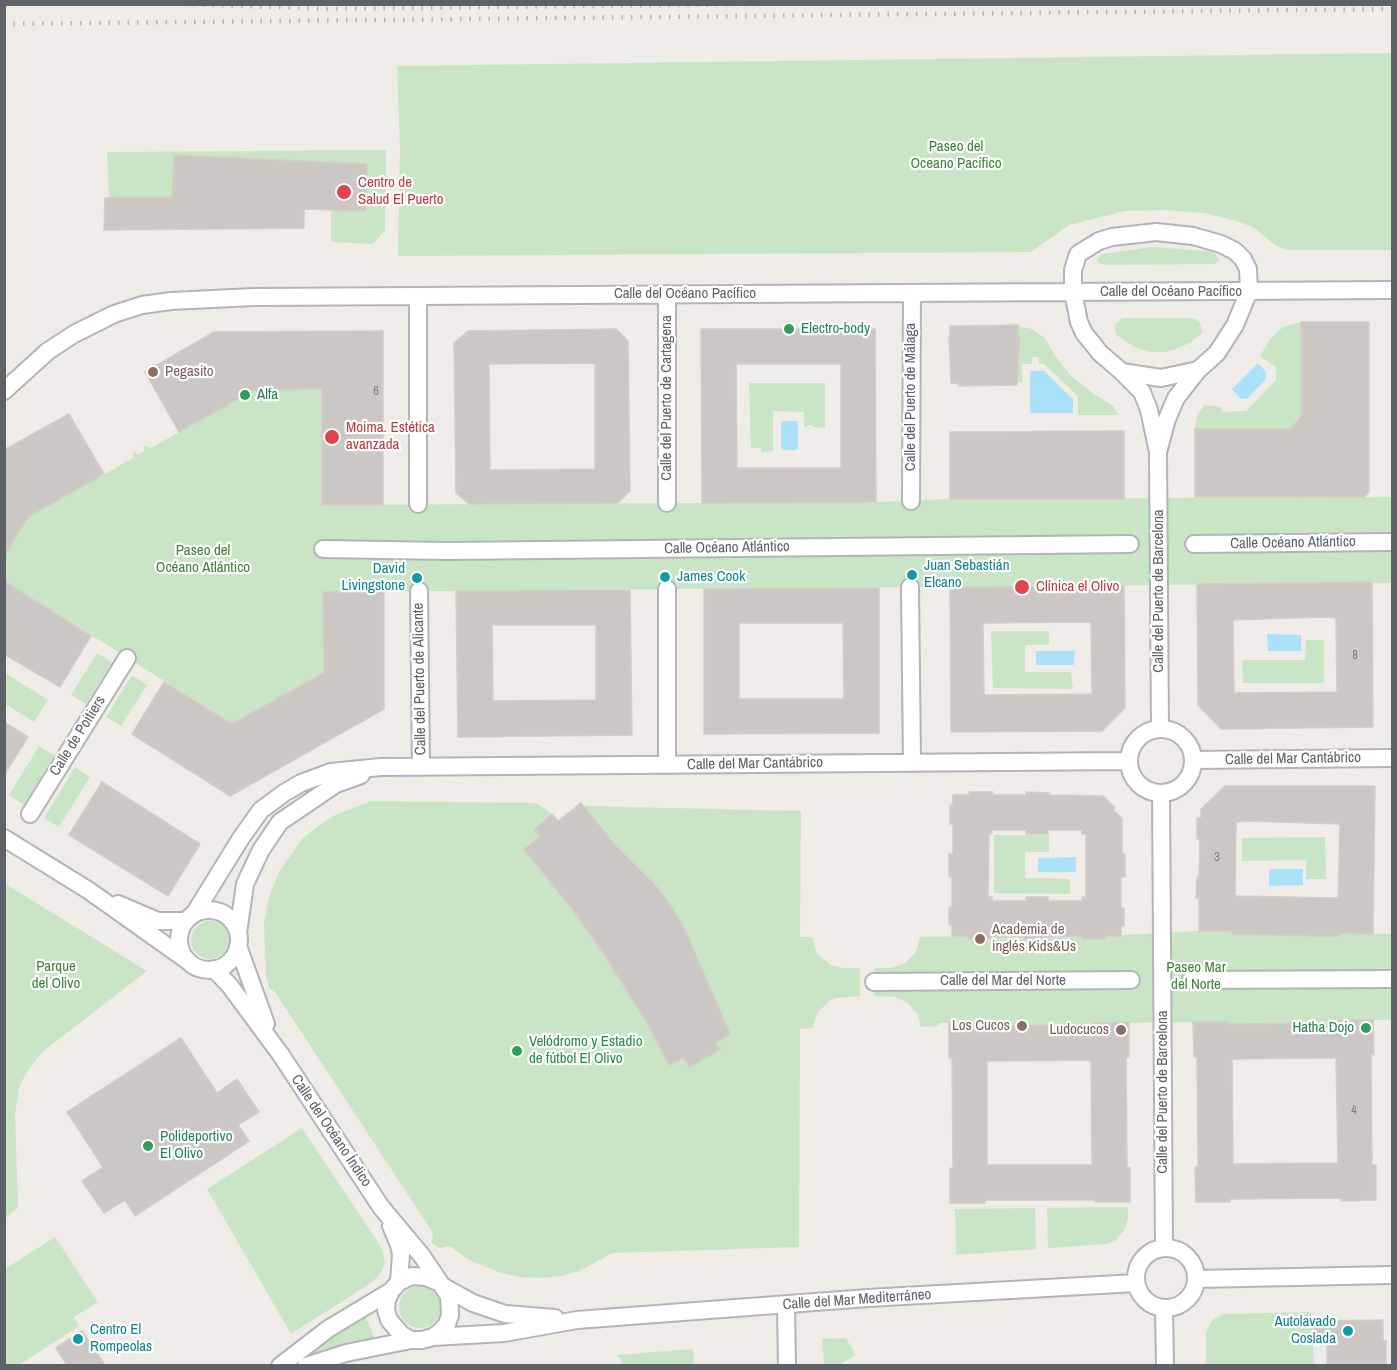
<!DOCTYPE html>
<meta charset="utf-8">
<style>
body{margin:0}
#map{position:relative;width:1397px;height:1370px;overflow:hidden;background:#efece7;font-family:"Archivo Narrow",sans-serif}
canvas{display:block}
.frame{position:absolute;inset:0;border:6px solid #5e6266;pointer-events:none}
</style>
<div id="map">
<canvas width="1397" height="1370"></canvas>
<div class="frame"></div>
</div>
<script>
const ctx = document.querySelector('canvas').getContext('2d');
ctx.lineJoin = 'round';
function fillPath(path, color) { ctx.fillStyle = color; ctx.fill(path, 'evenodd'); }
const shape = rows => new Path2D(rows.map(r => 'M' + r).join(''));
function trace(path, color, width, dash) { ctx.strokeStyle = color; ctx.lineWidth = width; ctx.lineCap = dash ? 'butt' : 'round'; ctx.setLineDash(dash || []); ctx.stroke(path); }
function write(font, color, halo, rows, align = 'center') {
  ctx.font = font + ' "Archivo Narrow",sans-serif'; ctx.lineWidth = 4.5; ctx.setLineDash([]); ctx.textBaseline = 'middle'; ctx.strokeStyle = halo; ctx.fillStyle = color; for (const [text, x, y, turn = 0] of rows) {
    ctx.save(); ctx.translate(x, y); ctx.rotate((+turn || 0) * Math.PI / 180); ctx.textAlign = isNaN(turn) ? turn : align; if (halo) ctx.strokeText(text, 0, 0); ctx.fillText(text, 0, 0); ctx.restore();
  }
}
const green = shape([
 [1392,53,1392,250,1286,250,1275,245,1254,228,1240,222,1204,213,1166,210,1125,211,1069,225,1031,252,398,256,400,149,397,66],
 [386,150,385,230,373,244,331,242,331,210,365,211,367,165,174,155,173,181,238,197,109,198,107,152],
 [1152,247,1208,251,1216,254,1219,260,1215,264,1106,265,1099,263,1097,259,1102,254],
 [1122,318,1193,318,1200,322,1202,333,1191,342,1179,348,1166,352,1152,352,1139,349,1126,342,1115,334,1115,325],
 [1301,322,1301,417,1290,429,1195,429,1197,416,1204,405,1221,407,1223,412,1246,411,1276,380,1276,367,1260,356,1270,339,1283,327],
 [1018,326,1032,329,1045,338,1056,357,1070,375,1094,394,1112,405,1119,415,1078,415,1078,396,1044,364,1039,364,1039,357,1032,357,1032,364,1022,364,1022,382,1017,382,1020,359,1017,359,1017,349,1020,349],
 [749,383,825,383,825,428,813,427,813,425,808,425,807,427,804,427,804,412,773,411,773,451,761,452,761,448,751,448],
 [249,389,323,389,323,505,876,502,950,499,1392,497,1392,583,323,592,324,673,233,724,5,581,4,556,32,511,35,513,133,458,134,451,138,455,145,451,143,447,145,445,151,448,250,392],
 [991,631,1049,631,1049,645,1025,645,1025,672,1071,672,1073,689,993,688],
 [1306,640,1324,640,1324,683,1243,683,1242,660,1305,660],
 [97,653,112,662,86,704,71,695],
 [5,673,48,700,34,722,5,704],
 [132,675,147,685,121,726,106,717],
 [39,746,54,755,24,805,9,795],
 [75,767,90,777,59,827,44,818],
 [371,801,536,803,552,814,558,821,581,803,583,806,801,811,800,937,812,937,817,954,831,965,843,968,860,968,860,996,837,998,829,1001,817,1013,813,1028,800,1029,799,1247,613,1253,579,1271,561,1276,541,1278,520,1277,501,1273,467,1259,450,1246,439,1248,432,1243,433,1233,275,992,269,988,266,976,264,923,269,896,280,870,302,839,317,827,335,815],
 [994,835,1049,835,1049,852,1025,852,1025,878,1070,879,1070,894,994,893],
 [1325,837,1326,879,1306,879,1306,860,1242,861,1242,838],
 [4,883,147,971,41,1053,25,1075,19,1088,15,1114,18,1208,5,1218],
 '191 940a19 19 0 1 1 38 0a19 19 0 1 1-38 0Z',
 [1199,931,1232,931,1232,934,1321,936,1340,936,1341,933,1392,934,1392,1020,1339,1020,1339,1023,1228,1024,1228,1022,1095,1023,1094,1025,984,1026,983,1023,939,1023,939,1026,921,1027,918,1015,908,1003,895,997,874,996,874,968,891,968,905,963,916,952,920,937,969,936,969,939,992,939,992,936,1025,936,1026,939,1048,939,1048,936,1082,936,1082,939,1104,939,1105,936],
 [302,1128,376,1239,383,1252,385,1263,380,1274,371,1283,291,1334,207,1189],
 [1128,1207,1128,1218,1125,1229,1116,1240,1107,1244,1048,1248,1047,1208],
 [1035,1208,1036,1249,956,1255,955,1209],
 [55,1237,98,1302,74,1317,79,1326,19,1365,5,1365,5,1269],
 '399 1307a21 21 0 1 1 42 0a21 21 0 1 1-42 0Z',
 [1311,1312,1314,1365,1206,1365,1206,1332,1213,1319,1223,1314],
 [364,1313,376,1341,305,1360,301,1354],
 [846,1338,856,1355,839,1365,824,1365,822,1339],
 [693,1349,694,1363,691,1365,623,1365,617,1355]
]);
const water = shape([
 [1258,363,1266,372,1266,379,1247,399,1241,399,1232,389],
 [1030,371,1044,371,1073,399,1073,413,1030,413],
 [783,421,796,421,798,423,798,447,796,450,783,450,781,447,781,423],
 [1267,634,1301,635,1301,651,1268,651],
 [1036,651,1075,651,1074,665,1036,665],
 [1076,857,1076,872,1038,872,1038,858],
 [1269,869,1303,869,1303,885,1269,886]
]);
const building = shape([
 [174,155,367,164,365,211,304,209,304,228,104,230,105,198,172,197,174,155],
 [1301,322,1369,322,1369,492,1364,497,1195,497,1195,429,1290,429,1301,417,1301,322],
 [1018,325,1018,337,1020,337,1017,385,959,386,959,384,951,383,949,337,950,337,950,326,1018,325],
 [616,329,628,341,630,491,618,503,469,504,456,493,454,343,468,331,616,329],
 [595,363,595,469,490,470,489,364,595,363],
 [701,329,875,329,876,502,702,503,701,329],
 [736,364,841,364,841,468,737,468,736,364],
 [383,331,383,505,322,505,322,389,254,390,179,432,145,372,214,332,383,331],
 [69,414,104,474,28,517,4,556,4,450,69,414],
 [1124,431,1124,499,950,499,950,432,1124,431],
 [4,581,91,636,60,687,4,654,4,581],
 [1372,582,1373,727,1221,729,1198,705,1197,584,1372,582],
 [1324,617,1336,618,1337,692,1234,693,1233,620,1324,617],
 [1124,586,1125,708,1102,731,951,732,950,587,1124,586],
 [1091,622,1092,694,984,695,983,623,1091,622],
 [879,588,879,733,704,734,704,589,879,588],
 [739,623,843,623,844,699,739,699,739,623],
 [630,590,632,735,458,737,456,591,630,590],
 [492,625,596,625,596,700,493,701,492,625],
 [323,592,384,592,384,709,230,796,132,734,164,682,232,724,324,673,323,592],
 [4,722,28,737,4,775,4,722],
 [102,782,200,844,168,896,69,835,102,782],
 [1225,786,1375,786,1373,934,1340,933,1340,936,1320,936,1232,934,1232,931,1199,931,1199,898,1196,898,1197,877,1199,877,1200,839,1197,839,1197,818,1201,818,1201,809,1225,786],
 [1248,821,1340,824,1338,898,1235,896,1236,822,1248,821],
 [969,792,993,792,992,795,1026,795,1026,792,1049,793,1049,795,1103,796,1115,808,1113,810,1122,818,1122,854,1125,854,1125,877,1121,877,1121,908,1124,908,1124,926,1121,926,1121,936,1105,936,1105,939,1082,939,1082,936,1048,936,1048,939,1025,939,1025,936,992,936,992,939,969,939,969,936,952,936,952,925,949,925,949,907,952,907,952,877,949,877,949,854,953,854,953,824,950,824,950,805,952,806,953,795,969,795,969,792],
 [992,830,1026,830,1026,834,1048,834,1048,830,1082,830,1082,834,1086,834,1086,897,1082,897,1082,901,1048,901,1048,897,1026,897,1026,901,992,901,992,897,988,897,989,834,992,834,992,830],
 [581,803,615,845,655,885,672,907,686,932,730,1034,715,1043,720,1050,689,1067,684,1058,669,1065,647,1023,606,957,573,910,524,849,540,837,534,830,552,814,558,821,581,803],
 [1339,1020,1373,1020,1374,1055,1371,1054,1372,1165,1376,1165,1376,1200,1341,1201,1341,1198,1230,1199,1230,1202,1196,1202,1195,1167,1198,1167,1197,1057,1194,1057,1193,1022,1228,1022,1228,1024,1339,1023,1339,1020],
 [1336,1058,1338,1163,1233,1164,1232,1059,1336,1058],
 [1129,1022,1129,1057,1126,1057,1127,1167,1130,1168,1130,1202,1095,1202,1095,1200,985,1200,985,1203,950,1203,950,1168,953,1169,952,1058,949,1058,949,1023,984,1023,984,1026,1094,1025,1094,1023,1129,1022],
 [1091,1060,1092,1165,987,1165,987,1061,1091,1060],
 [181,1038,217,1093,237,1079,259,1112,238,1125,249,1141,135,1216,125,1200,104,1213,82,1181,103,1167,67,1112,181,1038],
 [1383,1320,1383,1341,1386,1341,1386,1365,1327,1365,1327,1342,1313,1342,1313,1321,1383,1320],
 [82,1331,105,1365,67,1365,56,1348,82,1331]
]);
const street = shape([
 [667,294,667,503],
 [1122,372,1161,378,1198,370],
 [4,391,48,351,74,334,114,314,142,305,171,301,254,297,1392,290],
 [1158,452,1167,419,1176,398,1198,370,1217,353,1235,325,1249,291,1248,269,1243,259,1235,251,1221,244,1193,236,1156,232,1112,237,1099,241,1078,254,1073,270,1073,292,1079,322,1084,333,1100,353,1122,372,1142,392,1149,410,1158,452,1160,729],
 [911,501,912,293],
 [418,504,418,297],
 [1194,544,1392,542],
 [323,549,447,551,1130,544],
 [910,587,912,762],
 [667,589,667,765],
 [419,591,421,767],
 '1129 761a32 32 0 1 1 64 0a32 32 0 1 1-64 0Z',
 [1193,760,1392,758],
 [1161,793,1164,1248],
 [30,814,127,658],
 [4,838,88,890,188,961],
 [118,904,158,921,185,921],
 '179 940a30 30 0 1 1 60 0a30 30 0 1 1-60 0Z',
 [194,914,241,838,261,810,284,793,301,783,331,772,381,767,1129,761],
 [238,933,245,884,261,850,280,822,336,784,361,775],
 [238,946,266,1024],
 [214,969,230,986,281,1055,381,1207,422,1256,449,1296,450,1315,447,1324,441,1331,433,1337,422,1340,411,1340,402,1335,389,1320,386,1310,387,1300,391,1291,399,1282,412,1276,426,1277,438,1282],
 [1191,980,1392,979],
 [874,982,1131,980],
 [391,1226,399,1245,401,1254,399,1282],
 '1136 1278a30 30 0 1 1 60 0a30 30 0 1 1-60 0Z',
 [1197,1279,1392,1275],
 [444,1287,473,1303,505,1314,555,1318],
 [786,1304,787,1366],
 [1164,1308,1165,1366],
 [433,1337,504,1333,577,1320,868,1298,1136,1283],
 [280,1366,328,1329,391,1291],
 [306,1366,346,1353,411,1340]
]);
const rail = shape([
 [184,4,328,9,764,4],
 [4,24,1392,9]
]);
const markers = [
 [344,192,8,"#e0444e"],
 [789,329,6,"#2e9e5b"],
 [153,372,6,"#8d6e63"],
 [245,395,6,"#2e9e5b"],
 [332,437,8,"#e0444e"],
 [912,575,6,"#0f9aa8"],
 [665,577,6,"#0f9aa8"],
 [417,578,6,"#0f9aa8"],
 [1022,587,8,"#e0444e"],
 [980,939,6,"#8d6e63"],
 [1022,1026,6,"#8d6e63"],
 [1366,1028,6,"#2e9e5b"],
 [1121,1030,6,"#8d6e63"],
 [517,1051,6,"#2e9e5b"],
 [148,1146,6,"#2e9e5b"],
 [1348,1331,6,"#0f9aa8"],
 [78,1339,6,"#0f9aa8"]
];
const numberNames = [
 ["6",376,392],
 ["8",1355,656],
 ["3",1217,858],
 ["4",1354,1111]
];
const parkNames = [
 ["Paseo del",956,147],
 ["Oceano Pacífico",956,164],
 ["Paseo del",203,551],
 ["Océano Atlántico",203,568],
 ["Parque",56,967],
 ["del Olivo",56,984],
 ["Paseo Mar",1196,968],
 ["del Norte",1196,985]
];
const healthNames = [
 ["Centro de",358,183],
 ["Salud El Puerto",358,200],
 ["Moima. Estética",346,428],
 ["avanzada",346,445],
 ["Clínica el Olivo",1036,587]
];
const streetNames = [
 ["Calle del Océano Pacífico",1171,292],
 ["Calle del Océano Pacífico",685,294],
 ["Calle del Puerto de Málaga",911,397,-90],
 ["Calle del Puerto de Cartagena",667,398,-90],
 ["Calle Océano Atlántico",1293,543,-1],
 ["Calle Océano Atlántico",727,548,-1],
 ["Calle del Puerto de Barcelona",1159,591,-90],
 ["Calle del Puerto de Alicante",420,679,-91],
 ["Calle de Poitiers",78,736,-58],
 ["Calle del Mar Cantábrico",1293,759,-1],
 ["Calle del Mar Cantábrico",755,764,-1],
 ["Calle del Mar del Norte",1003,981],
 ["Calle del Puerto de Barcelona",1163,1092,-90],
 ["Calle del Océano Índico",331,1131,56],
 ["Calle del Mar Mediterráneo",857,1300,-4]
];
const leisureNames = [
 ["Electro-body",801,329],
 ["Alfa",257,395],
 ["Hatha Dojo",1354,1028,"right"],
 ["Velódromo y Estadio",529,1042],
 ["de fútbol El Olivo",529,1059],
 ["Polideportivo",160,1137],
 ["El Olivo",160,1154]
];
const educationNames = [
 ["Pegasito",165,372],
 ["Academia de",992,930],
 ["inglés Kids&Us",992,947],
 ["Los Cucos",1010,1026,"right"],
 ["Ludocucos",1109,1030,"right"]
];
const cultureNames = [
 ["Juan Sebastián",924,566],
 ["Elcano",924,583],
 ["David",405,569,"right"],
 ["Livingstone",405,586,"right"],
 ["James Cook",677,577],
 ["Autolavado",1336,1322,"right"],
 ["Coslada",1336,1339,"right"],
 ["Centro El",90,1330],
 ["Rompeolas",90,1347]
];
fillPath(green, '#c9e5c5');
fillPath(water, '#ace1fa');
fillPath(building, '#cbc7c4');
trace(building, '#d4cdc5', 1.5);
trace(street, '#b2b4b8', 20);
trace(street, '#fff', 16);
trace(rail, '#b4b5b6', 4.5, [1.5, 8]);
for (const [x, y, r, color] of markers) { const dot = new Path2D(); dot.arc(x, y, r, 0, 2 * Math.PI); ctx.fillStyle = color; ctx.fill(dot); trace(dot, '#fff', 2); }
write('12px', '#797b7e', null, numberNames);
write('15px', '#3f813a', '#fff', parkNames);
write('15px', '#be3a42', '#fff', healthNames, 'left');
write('15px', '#5e6266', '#fff', streetNames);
write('15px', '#27864d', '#fff', leisureNames, 'left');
write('15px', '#785e54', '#fff', educationNames, 'left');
write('15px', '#0d838f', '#fff', cultureNames, 'left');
</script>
